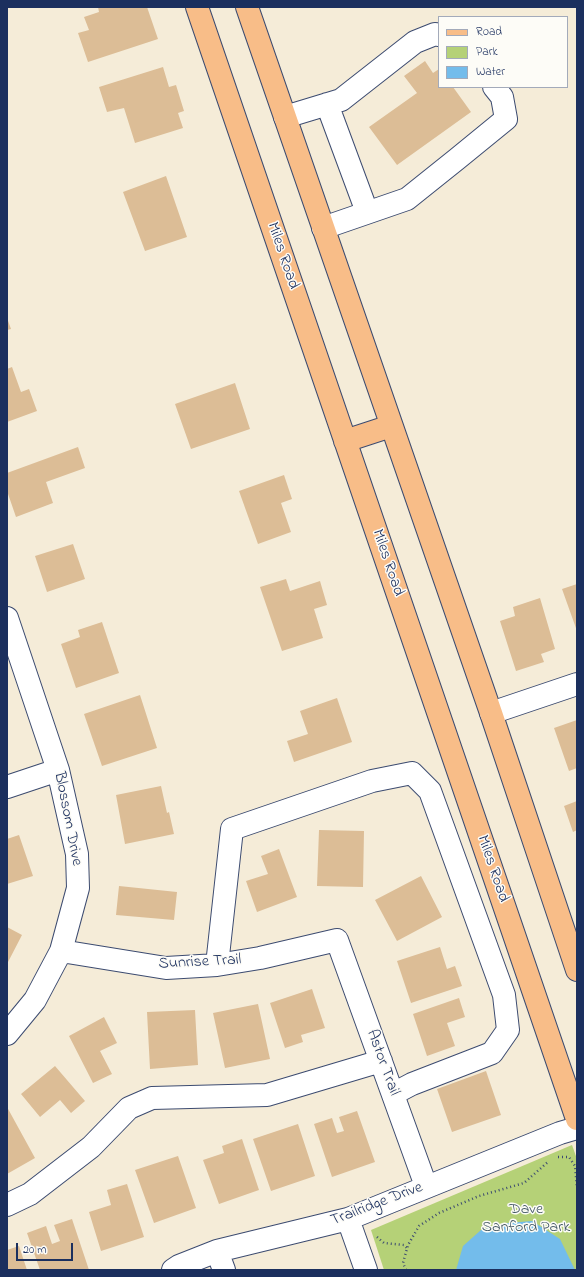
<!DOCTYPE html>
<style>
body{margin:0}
#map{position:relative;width:584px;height:1277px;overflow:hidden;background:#f5ecd8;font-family:"Indie Flower",sans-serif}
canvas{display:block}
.frame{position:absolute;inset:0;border:8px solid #1b2f5e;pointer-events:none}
.legend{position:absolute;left:438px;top:16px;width:130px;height:72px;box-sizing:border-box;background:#fdfcf7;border:1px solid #a3aaba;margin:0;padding:5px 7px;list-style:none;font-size:12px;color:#1b2f5e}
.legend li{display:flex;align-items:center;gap:8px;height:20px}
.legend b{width:20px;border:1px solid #a3aaba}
.scale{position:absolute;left:16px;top:1243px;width:57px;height:18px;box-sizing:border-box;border:2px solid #1b2f5e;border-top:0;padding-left:5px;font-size:12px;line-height:14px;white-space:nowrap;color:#1b2f5e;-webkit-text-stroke:3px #fdfcf7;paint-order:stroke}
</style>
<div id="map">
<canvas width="584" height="1277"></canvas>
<div class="frame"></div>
<ul class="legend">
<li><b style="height:5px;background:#f8bd88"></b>Road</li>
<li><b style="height:11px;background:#b5d177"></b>Park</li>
<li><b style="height:11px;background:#73bceb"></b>Water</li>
</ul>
<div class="scale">20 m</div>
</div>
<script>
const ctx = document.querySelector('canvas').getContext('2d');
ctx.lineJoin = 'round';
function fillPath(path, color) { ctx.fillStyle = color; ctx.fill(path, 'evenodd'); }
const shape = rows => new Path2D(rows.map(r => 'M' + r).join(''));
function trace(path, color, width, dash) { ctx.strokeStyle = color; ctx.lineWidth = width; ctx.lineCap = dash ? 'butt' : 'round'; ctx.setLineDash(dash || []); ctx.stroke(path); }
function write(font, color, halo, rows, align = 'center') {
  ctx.font = font + ' "Indie Flower",sans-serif'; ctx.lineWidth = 3; ctx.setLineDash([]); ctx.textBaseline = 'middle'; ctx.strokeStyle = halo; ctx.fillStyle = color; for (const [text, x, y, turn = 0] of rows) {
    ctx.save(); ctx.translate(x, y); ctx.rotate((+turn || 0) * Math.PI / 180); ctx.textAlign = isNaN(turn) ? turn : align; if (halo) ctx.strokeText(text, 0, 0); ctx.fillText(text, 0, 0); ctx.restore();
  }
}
const green = shape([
 [572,1145,577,1159,577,1270,384,1270,371,1230]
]);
const water = shape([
 [532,1221,560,1239,575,1270,456,1270,463,1246,481,1230,508,1223]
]);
const building = shape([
 [98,7,147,7,158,39,88,62,78,33,89,30,84,17,99,12],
 [425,61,433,73,439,69,439,87,453,87,471,112,397,165,369,127,417,93,404,76],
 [163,67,169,87,176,85,184,111,178,113,183,128,135,143,124,108,107,112,99,87],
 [166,176,187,237,145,251,123,192],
 [7,318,11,329,7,330],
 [12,367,21,392,29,389,37,411,7,422,7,369],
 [235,383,250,429,191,449,175,404],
 [78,447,85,468,46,482,53,503,16,517,7,491,7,473],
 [284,475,292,499,281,503,291,532,258,544,239,491],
 [73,544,85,579,47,592,35,556],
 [286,579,290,591,320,581,327,605,314,609,323,638,282,651,260,587],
 [577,584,577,631,562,589],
 [540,598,555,649,541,654,544,662,516,671,500,621,515,616,513,607],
 [102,622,119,673,76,688,61,644,80,637,78,630],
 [140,695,157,748,102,766,84,714],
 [337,698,352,742,294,762,287,741,308,734,300,711],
 [577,720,577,768,569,771,554,728],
 [161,786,167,813,169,812,174,834,125,844,116,795],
 [577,801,577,830,573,832,564,806],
 [319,830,364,831,363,887,317,886],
 [19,835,33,876,7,884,7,839],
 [279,849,297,897,257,912,246,881,268,874,261,856],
 [421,876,442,917,397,941,375,900],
 [119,886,177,892,174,920,116,915],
 [7,927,22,935,7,964],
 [440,947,447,969,455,966,462,986,411,1003,397,961],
 [312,989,325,1028,301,1035,303,1042,285,1048,270,1003],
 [459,998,465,1017,447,1023,455,1046,427,1056,413,1014],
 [258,1004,270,1059,225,1068,213,1013],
 [195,1010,198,1065,150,1069,147,1012],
 [104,1017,117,1043,100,1051,112,1074,93,1083,69,1036],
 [55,1066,85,1101,71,1113,60,1100,40,1117,21,1094],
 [486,1071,501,1115,452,1132,437,1089],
 [7,1107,35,1158,7,1174],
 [357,1111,375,1162,332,1177,314,1124,332,1118,337,1133,344,1131,339,1117],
 [298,1124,315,1176,271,1191,253,1139],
 [242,1139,259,1190,219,1204,203,1160,224,1153,222,1146],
 [178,1156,196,1208,154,1223,135,1170],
 [127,1184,144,1237,101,1251,89,1212,111,1205,107,1190],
 [72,1219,89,1270,40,1270,27,1233,46,1226,52,1244,60,1241,54,1225],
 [19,1246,27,1270,7,1270,7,1250]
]);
const path = shape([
 [558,1157,569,1157,575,1166,577,1188],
 [377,1237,384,1243,404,1245,407,1248],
 [406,1270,403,1263,408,1245,419,1226,439,1213,479,1196,524,1183,549,1161]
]);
const minor = shape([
 [327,104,367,212],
 [285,117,341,100,415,42,435,34,439,35],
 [323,228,407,199,457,159,506,119,502,97,494,87],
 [7,618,58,770,77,854,78,888,61,951,35,1000,7,1034],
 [491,713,577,684],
 [7,787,58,770],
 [61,951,166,968,217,965,260,958,337,940,426,1186],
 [217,965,232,829,372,781,412,773,430,791,504,995,508,1030,492,1053,412,1084,393,1094],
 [7,1205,30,1194,91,1147,129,1108,152,1098,267,1095,381,1061],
 [348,1219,366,1270],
 [217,1251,224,1270],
 [173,1270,179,1266,217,1251,348,1219,560,1133,577,1128]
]);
const major = shape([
 [197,7,577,1119],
 [247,7,491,713,577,970],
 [345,441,391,426]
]);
const streetNames = [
 ["Miles Road",282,256,71],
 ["Miles Road",387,563,71],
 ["Blossom Drive",67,819,79],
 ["Miles Road",492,869,71],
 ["Sunrise Trail",200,963,-3],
 ["Astor Trail",382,1063,70],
 ["Trailridge Drive",377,1205,-21]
];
const parkNames = [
 ["Dave",526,1210],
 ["Sanford Park",526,1228]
];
fillPath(green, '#b5d177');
fillPath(water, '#73bceb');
fillPath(building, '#dcbd96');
trace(minor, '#3c4b70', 24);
trace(major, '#3c4b70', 24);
trace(path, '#3c4b70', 2.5, [1, 3]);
trace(minor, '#fff', 22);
trace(major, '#f8bd88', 22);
write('16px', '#1b2f5e', '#fdfcf7', streetNames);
write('16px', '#425864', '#fdfcf7', parkNames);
</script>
